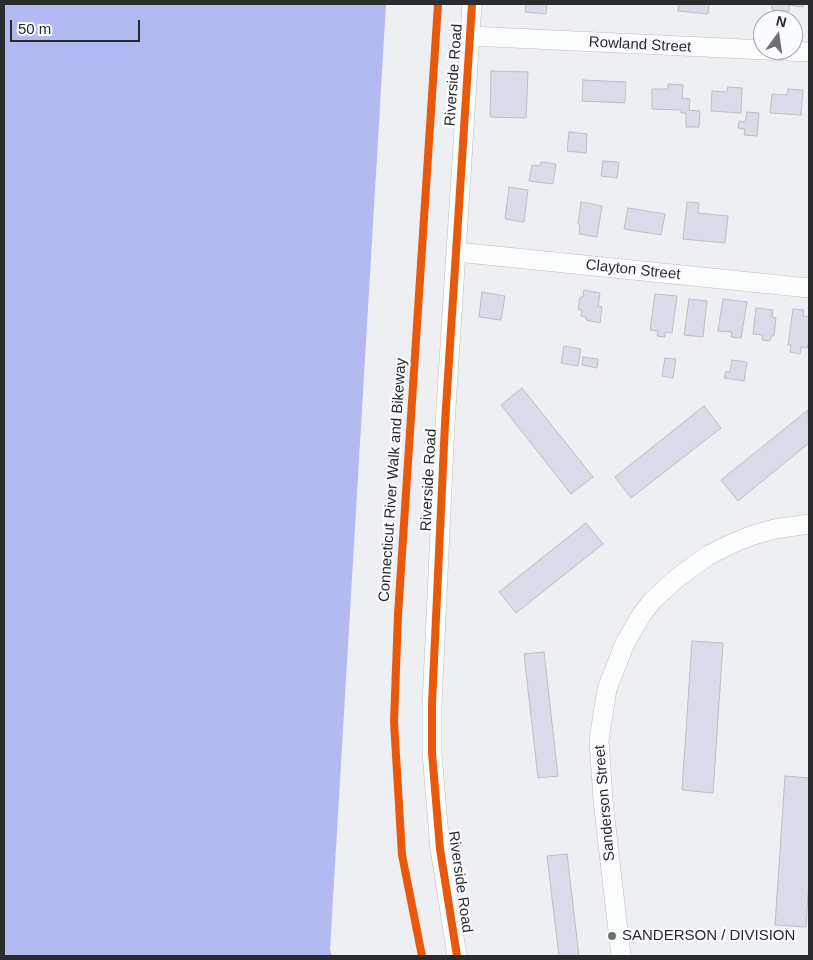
<!DOCTYPE html>
<style>
body{margin:0}
#map{position:relative;width:813px;height:960px;overflow:hidden;background:#eeeff2;font-family:Arial,sans-serif}
canvas{display:block}
.frame{position:absolute;inset:0;border:5px solid #2a2b2d;pointer-events:none}
.north{position:absolute;left:753px;top:10px;width:50px;height:50px;box-sizing:border-box;background:#fbfcff;border:1px solid #a7a8ab;border-radius:50%;rotate:14deg;font-size:14px;font-weight:700;line-height:20px;text-align:center;color:#2a2b2d}
.north::after{content:'';display:block;margin:auto;width:18px;height:22px;background:#6f7072;clip-path:polygon(50% 0,100% 100%,50% 72%,0 100%)}
.scale{position:absolute;left:10px;top:20px;width:130px;height:22px;box-sizing:border-box;border:2px solid #2a2b2d;border-top:0;padding-left:6px;font-size:15px;line-height:18px;white-space:nowrap;color:#2a2b2d;-webkit-text-stroke:4px #fbfcff;paint-order:stroke}
</style>
<div id="map">
<canvas width="813" height="960"></canvas>
<div class="frame"></div>
<div class="north">N</div>
<div class="scale">50 m</div>
</div>
<script>
const ctx = document.querySelector('canvas').getContext('2d');
ctx.lineJoin = 'round';
function fillPath(path, color) { ctx.fillStyle = color; ctx.fill(path, 'evenodd'); }
const shape = rows => new Path2D(rows.map(r => 'M' + r).join(''));
function trace(path, color, width, dash) { ctx.strokeStyle = color; ctx.lineWidth = width; ctx.lineCap = dash ? 'butt' : 'round'; ctx.setLineDash(dash || []); ctx.stroke(path); }
function write(font, color, halo, rows, align = 'center') {
  ctx.font = font + ' Arial,sans-serif'; ctx.lineWidth = 4.5; ctx.setLineDash([]); ctx.textBaseline = 'middle'; ctx.strokeStyle = halo; ctx.fillStyle = color; for (const [text, x, y, turn = 0] of rows) {
    ctx.save(); ctx.translate(x, y); ctx.rotate((+turn || 0) * Math.PI / 180); ctx.textAlign = isNaN(turn) ? turn : align; if (halo) ctx.strokeText(text, 0, 0); ctx.fillText(text, 0, 0); ctx.restore();
  }
}
const water = shape([
 [4,4,386,4,330,949,332,956,4,956]
]);
const building = shape([
 [526,4,547,4,546,14,525,12,526,4],
 [679,4,709,4,708,14,678,11,679,4],
 [772,4,804,4,803,7,789,5,789,11,772,10,772,4],
 [491,71,528,72,526,118,490,117,491,71],
 [583,80,626,82,625,103,582,101,583,80],
 [668,84,683,85,682,98,690,99,689,110,700,111,699,127,686,127,686,113,681,113,681,110,652,109,652,89,668,89,668,84],
 [728,87,742,88,741,113,711,111,712,91,727,92,728,87],
 [788,89,803,90,801,115,770,113,772,94,787,95,788,89],
 [747,112,759,113,757,136,744,135,745,129,738,128,739,121,745,122,747,112],
 [569,132,587,134,586,153,567,151,569,132],
 [603,161,619,162,617,178,601,176,603,161],
 [541,162,556,164,553,184,529,181,532,165,540,166,541,162],
 [509,187,528,190,524,222,505,219,509,187],
 [581,202,602,206,597,237,579,234,580,225,578,224,581,202],
 [687,202,699,203,698,213,728,216,725,243,683,239,687,202],
 [628,208,665,214,661,235,624,229,628,208],
 [584,290,600,293,598,306,602,307,600,323,586,320,586,317,581,316,582,310,578,310,580,297,583,297,584,290],
 [482,292,505,296,501,320,479,317,482,292],
 [655,294,677,296,672,333,665,332,665,337,657,336,658,331,650,330,655,294],
 [689,299,707,301,703,337,684,335,689,299],
 [723,299,747,302,741,338,731,337,732,332,718,331,723,299],
 [756,308,773,310,772,317,776,318,774,336,771,336,770,341,762,340,763,335,753,334,756,308],
 [793,309,804,310,803,316,809,317,809,342,807,348,801,347,800,354,790,352,791,345,788,345,793,309],
 [564,346,581,349,578,366,561,363,564,346],
 [583,357,598,359,597,368,582,365,583,357],
 [665,358,676,359,673,378,662,376,665,358],
 [732,360,747,362,744,381,724,378,726,371,730,372,732,360],
 [522,388,593,477,571,494,501,405,522,388],
 [704,406,721,428,631,498,615,477,704,406],
 [808,410,809,443,738,501,721,480,808,410],
 [586,523,603,544,516,613,499,592,586,523],
 [692,641,723,643,713,793,682,790,692,641],
 [544,652,558,776,538,778,524,654,544,652],
 [785,776,809,778,809,879,806,927,775,925,785,776],
 [567,854,579,956,559,956,547,856,567,854]
]);
const minor = shape([
 [470,36,809,52],
 [457,252,809,288],
 [457,956,440,849,432,753,432,704,445,423,472,4],
 [621,956,603,801,599,740,607,689,625,643,642,614,653,600,677,578,709,555,731,544,753,535,775,529,809,524]
]);
const cycleway = shape([
 [422,956,402,855,394,722,398,615,438,4],
 [457,956,440,849,432,753,432,704,445,423,472,4]
]);
const markers = [
 [612,936,5,"#6f7072"]
];
const streetNames = [
 ["Rowland Street",640,45,3],
 ["Riverside Road",454,75,-86],
 ["Clayton Street",633,270,6],
 ["Connecticut River Walk and Bikeway",393,480,-86],
 ["Riverside Road",429,480,-87],
 ["Sanderson Street",605,803,-95],
 ["Riverside Road",460,882,82]
];
const poiNames = [
 ["SANDERSON / DIVISION",622,936]
];
fillPath(water, '#b2baf1');
fillPath(building, '#dadce9');
trace(building, '#bdbec0', 1);
trace(minor, '#bdbec0', 20);
trace(minor, '#fcfdfd', 19);
trace(cycleway, '#e8590c', 8);
for (const [x, y, r, color] of markers) { const dot = new Path2D(); dot.arc(x, y, r, 0, 2 * Math.PI); ctx.fillStyle = color; ctx.fill(dot); trace(dot, '#fbfcff', 2); }
write('15px', '#2a2b2d', '#fbfcff', streetNames);
write('15px', '#2a2b2d', '#fbfcff', poiNames, 'left');
</script>
